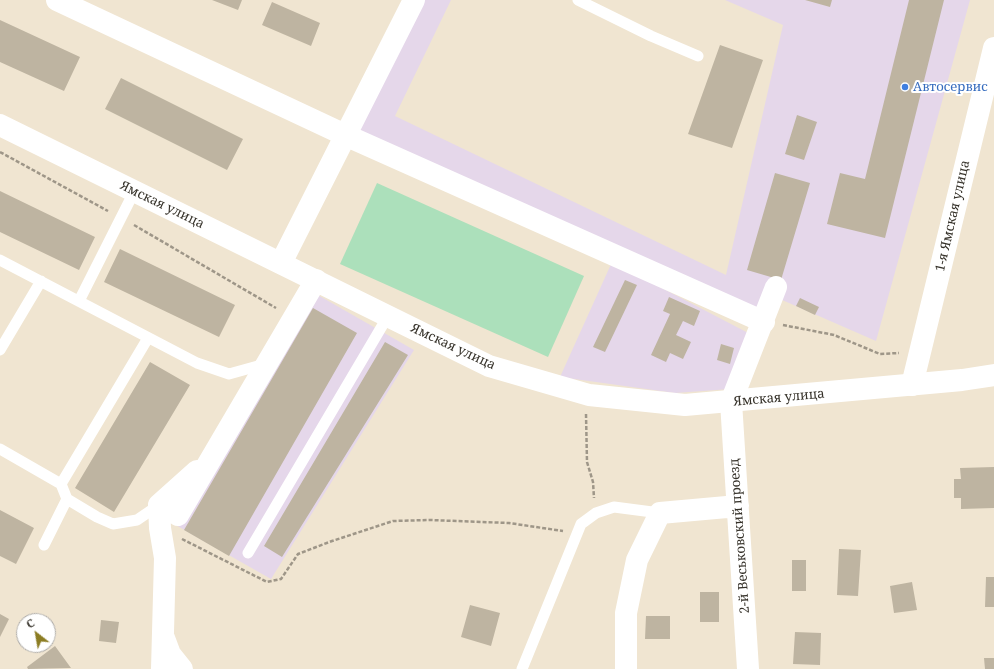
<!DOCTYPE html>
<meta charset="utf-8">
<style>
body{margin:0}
#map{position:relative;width:994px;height:669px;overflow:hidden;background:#f0e5d1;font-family:"Noto Serif",serif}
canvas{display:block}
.north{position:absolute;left:16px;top:613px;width:40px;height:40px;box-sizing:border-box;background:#fff;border:1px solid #afadaa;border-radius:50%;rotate:329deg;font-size:11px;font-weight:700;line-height:16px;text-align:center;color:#36322a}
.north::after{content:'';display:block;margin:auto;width:14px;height:18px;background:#8c7d23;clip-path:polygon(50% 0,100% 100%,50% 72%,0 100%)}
</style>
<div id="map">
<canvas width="994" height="669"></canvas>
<div class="north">С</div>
</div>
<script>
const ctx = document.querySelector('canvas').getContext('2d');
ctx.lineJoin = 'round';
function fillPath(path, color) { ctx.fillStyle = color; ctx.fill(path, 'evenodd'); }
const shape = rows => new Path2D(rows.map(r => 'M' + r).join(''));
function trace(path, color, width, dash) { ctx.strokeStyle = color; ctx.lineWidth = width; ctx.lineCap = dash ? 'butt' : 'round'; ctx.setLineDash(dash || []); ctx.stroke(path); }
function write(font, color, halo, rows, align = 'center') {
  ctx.font = font + ' "Noto Serif",serif'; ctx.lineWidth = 4; ctx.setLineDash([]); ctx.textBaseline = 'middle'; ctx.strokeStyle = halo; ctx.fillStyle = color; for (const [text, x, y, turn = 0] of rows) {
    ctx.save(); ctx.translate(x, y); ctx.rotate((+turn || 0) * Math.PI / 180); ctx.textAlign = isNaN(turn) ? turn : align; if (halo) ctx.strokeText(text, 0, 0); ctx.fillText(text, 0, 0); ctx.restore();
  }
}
const industrial = shape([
 [414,0,451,0,395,116,726,275,783,25,725,0,970,0,876,341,773,296,764,322,346,136],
 [612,262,754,336,730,389,675,393,560,377],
 [316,294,414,350,271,579,174,524]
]);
const green = shape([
 [377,183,584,276,548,357,340,264]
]);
const building = shape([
 [212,0,242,0,238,10],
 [805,0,832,0,830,7],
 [909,0,944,0,885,238,827,224,840,173,865,179],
 [272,2,320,23,311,46,262,25],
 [0,20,80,57,64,91,0,62],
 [720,45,763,60,732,148,688,134],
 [121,78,243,139,227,170,105,109],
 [797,115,817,122,804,160,785,154],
 [775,173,810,183,781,280,747,270],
 [0,191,95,237,79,270,0,232],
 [120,249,235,305,219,337,104,282],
 [625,280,637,285,605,352,593,347],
 [669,297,700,311,694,326,683,321,676,335,691,342,683,359,670,353,666,362,651,355,670,314,663,311],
 [800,298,819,307,815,315,796,306],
 [313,308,357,333,229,556,184,530],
 [385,342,408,355,282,557,264,546],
 [721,344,734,348,730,364,717,360],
 [150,362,190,385,114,512,75,488],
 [994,467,994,508,961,509,961,498,954,498,954,479,961,479,960,468],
 [0,510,34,528,16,564,0,556],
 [839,549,861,550,858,596,837,595],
 [792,560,806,560,806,591,792,591],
 [986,577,994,577,994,607,985,607],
 [912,582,917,610,894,613,890,586],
 [700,592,719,592,719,622,700,622],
 [470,605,500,613,491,646,461,637],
 [0,614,9,619,0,637],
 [646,616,670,616,670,639,645,639],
 [101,620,119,622,116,643,99,641],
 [795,632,821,633,820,665,793,664],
 [55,646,71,668,28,669,27,667],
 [984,658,994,658,994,669,985,669]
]);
const path = shape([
 [0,152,108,211],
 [134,225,276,308],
 [783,325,834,335,880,354,899,353],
 [586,414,587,462,593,482,594,498],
 [182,539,267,582,281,579,298,554,332,541,393,521,430,520,509,523,563,531]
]);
const service = shape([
 [578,0,651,36,698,56],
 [0,260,197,363,229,374,265,364],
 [79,301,134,192],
 [0,350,41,281],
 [0,449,61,484,148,338],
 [61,484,67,499,97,517,113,524,137,520,159,505],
 [44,545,67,499],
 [248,553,388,316],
 [522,669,581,524,596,513,614,507,660,513]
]);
const minor = shape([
 [57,0,345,135,764,322],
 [281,263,414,0],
 [912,385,994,48],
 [178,515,316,280],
 [164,638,170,654,182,669],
 [162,669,165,558,160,528,159,505,197,471],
 [626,669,626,613,637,560,660,513,738,506],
 [748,669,731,402,776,287]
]);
const tertiary = shape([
 [0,125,489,366,589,395,685,405,962,380,994,375]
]);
const markers = [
 [905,87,4,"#3f7fe0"]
];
const shopNames = [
 ["Автосервис",913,87]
];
const streetNames = [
 ["Ямская улица",162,205,26],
 ["1-я Ямская улица",953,216,-77],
 ["Ямская улица",453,347,25],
 ["Ямская улица",779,398,-5],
 ["2-й Веськовский проезд",740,536,-94]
];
fillPath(industrial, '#e5d7ea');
fillPath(green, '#ace0bb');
fillPath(building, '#beb4a1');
trace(path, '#9e9688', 2.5, [4, 2]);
trace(service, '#fff', 11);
trace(minor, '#fff', 22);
trace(tertiary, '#fff', 22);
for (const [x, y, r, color] of markers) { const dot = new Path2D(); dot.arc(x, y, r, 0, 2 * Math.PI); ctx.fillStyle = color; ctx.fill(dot); trace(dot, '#fff', 1.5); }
write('13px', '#366cbe', '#fff', shopNames, 'left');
write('13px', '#36322a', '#fff', streetNames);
</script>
